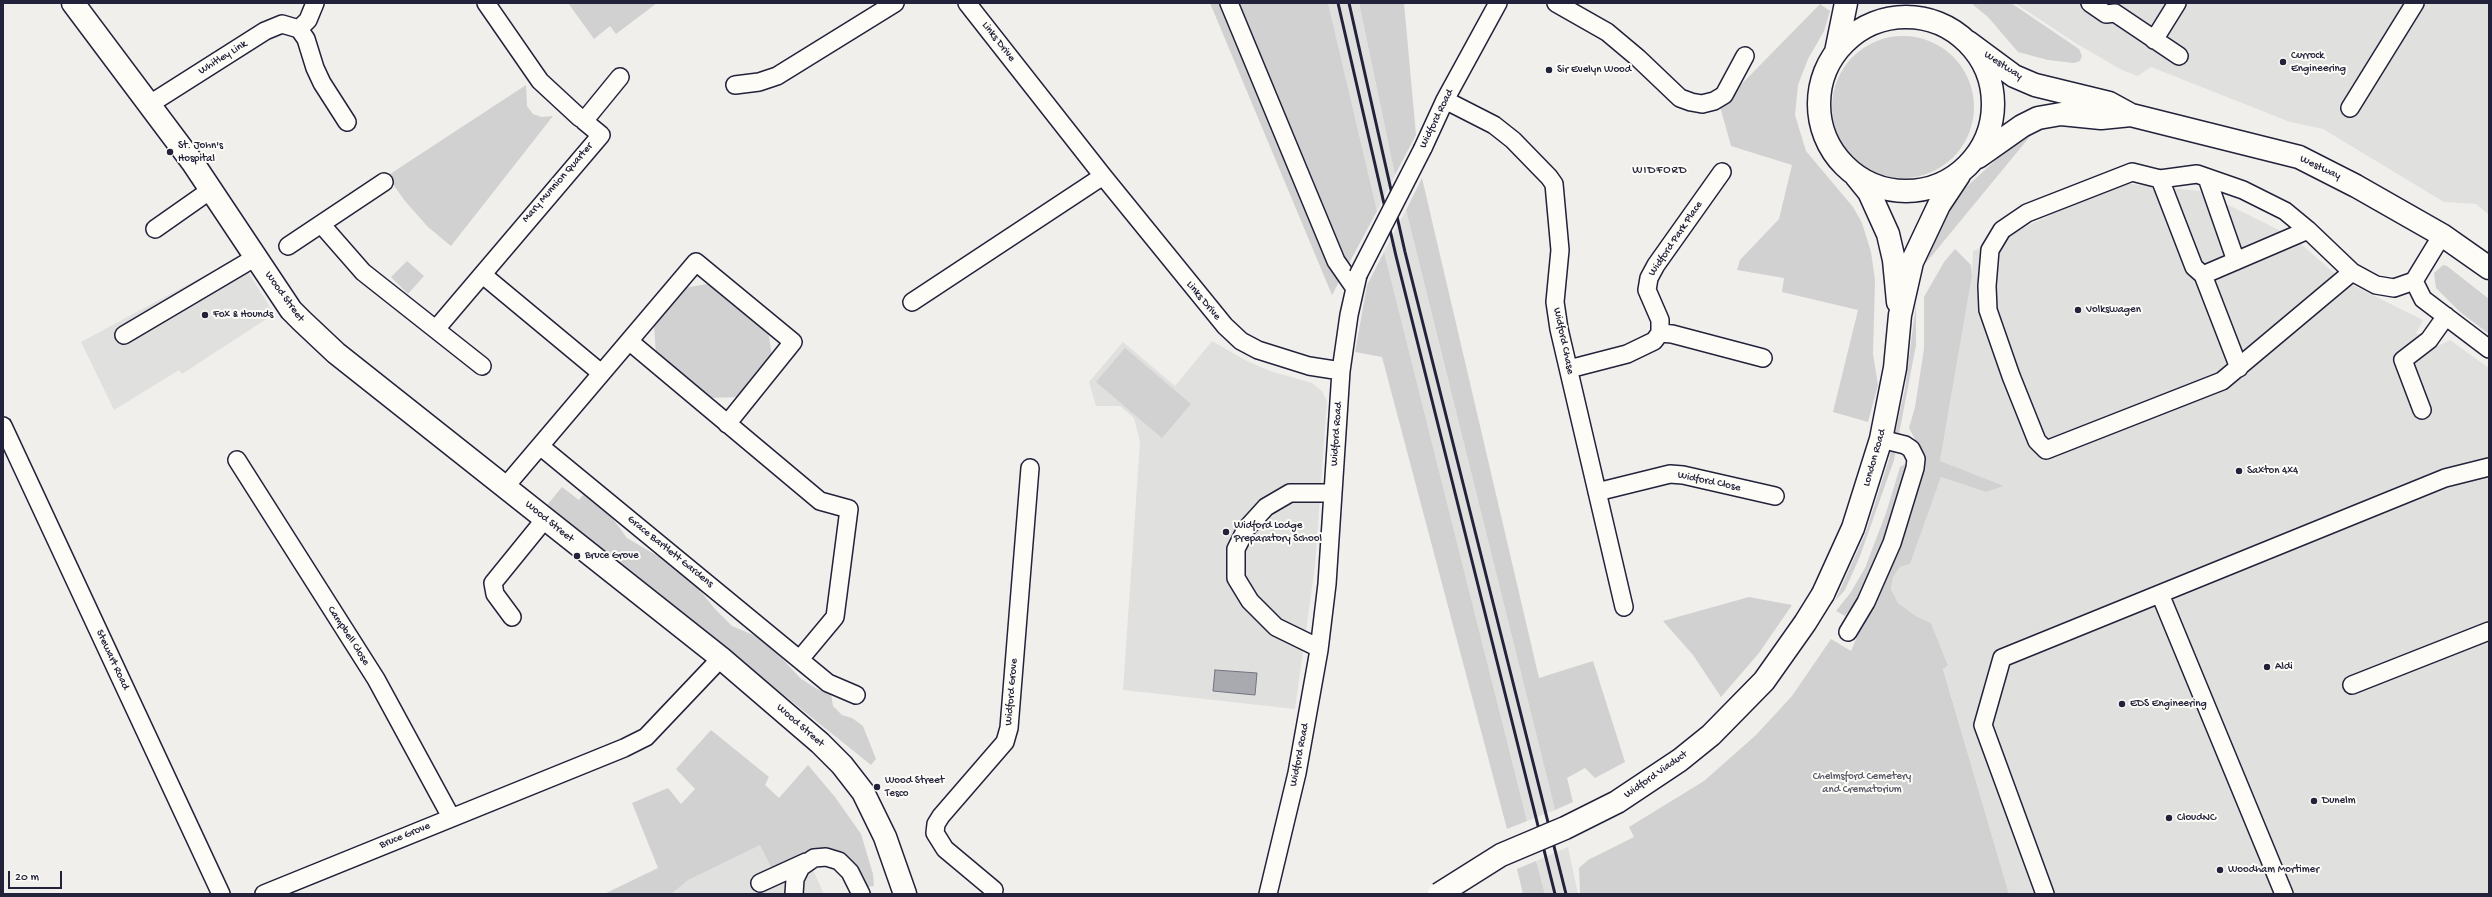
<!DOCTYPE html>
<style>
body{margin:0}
#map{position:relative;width:2492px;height:897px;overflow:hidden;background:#f0efec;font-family:"Gochi Hand",sans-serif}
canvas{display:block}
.frame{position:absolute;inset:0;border:4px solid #22223b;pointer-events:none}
.scale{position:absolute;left:8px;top:871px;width:54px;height:18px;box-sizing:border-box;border:2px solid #22223b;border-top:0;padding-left:5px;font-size:12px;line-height:14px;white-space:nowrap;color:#22223b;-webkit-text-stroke:3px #fdfcf7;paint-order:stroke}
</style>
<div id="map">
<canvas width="2492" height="897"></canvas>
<div class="frame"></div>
<div class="scale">20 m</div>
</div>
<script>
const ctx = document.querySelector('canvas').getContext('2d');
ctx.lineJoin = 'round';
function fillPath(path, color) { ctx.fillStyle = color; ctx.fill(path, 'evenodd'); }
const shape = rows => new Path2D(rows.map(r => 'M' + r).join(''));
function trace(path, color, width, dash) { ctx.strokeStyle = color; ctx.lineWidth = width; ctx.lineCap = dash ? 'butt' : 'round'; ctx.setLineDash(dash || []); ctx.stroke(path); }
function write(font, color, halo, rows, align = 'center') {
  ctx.font = font + ' "Gochi Hand",sans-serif'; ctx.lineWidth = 4; ctx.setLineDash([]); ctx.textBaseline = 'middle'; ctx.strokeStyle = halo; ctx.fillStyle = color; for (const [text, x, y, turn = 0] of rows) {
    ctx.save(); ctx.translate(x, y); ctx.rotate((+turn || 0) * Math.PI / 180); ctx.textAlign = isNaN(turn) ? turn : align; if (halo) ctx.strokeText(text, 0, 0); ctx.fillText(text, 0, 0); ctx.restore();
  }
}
const built = shape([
 [1328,3,1359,3,1395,175,1377,211],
 [2015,3,2489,3,2489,215,2476,204,2444,202,2323,129,2290,122,2151,67,2138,76,2122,70,2077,44],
 [2120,183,2200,191,2293,237,2342,280,2423,320,2416,333,2438,346,2450,340,2489,368,2489,894,2009,894,1943,668,1948,667,1931,623,1916,616,1898,603,1891,589,1893,577,1900,567,1910,564,1941,477,1986,492,2004,486,1940,462,1972,276,1973,251],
 [1406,210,1555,810,1527,821,1384,252],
 [239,257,274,314,182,374,179,370,114,410,81,342],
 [1212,341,1245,360,1270,371,1312,383,1322,391,1327,401,1315,566,1295,709,1123,690,1140,442,1134,418,1120,406,1096,406,1089,382,1123,342,1175,386],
 [760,839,814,872,824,894,653,894],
 [1568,847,1578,894,1545,894,1536,861]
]);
const green = shape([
 [568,3,657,3,616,34,610,26,594,39],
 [1210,3,1328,3,1377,211,1332,295],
 [1359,3,1404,3,1416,135,1395,175],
 [1971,3,2011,3,2079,49,2082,56,2080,61,2074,63,2048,60,2018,52,1988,17],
 [1820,4,1830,11,1824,31,1808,59,1798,85,1795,115,1806,151,1853,207,1862,223,1871,252,1875,280,1873,354,1878,385,1868,422,1833,412,1858,310,1782,292,1784,278,1737,270,1740,260,1779,219,1792,165,1731,146,1720,106],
 '1832 107a71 71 0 1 1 142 0a71 71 0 1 1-142 0Z',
 [526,85,527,106,533,114,542,117,553,116,451,246,428,227,405,201,387,176],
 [2037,128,1925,264,1950,207,1964,189,2008,149],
 [1422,178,1539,678,1593,661,1625,762,1595,778,1585,768,1567,778,1573,802,1555,810,1406,210],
 [1955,249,1971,265,1972,276,1940,461,2004,486,1986,492,1941,477,1910,564,1900,567,1893,577,1891,589,1898,603,1916,616,1931,623,1948,666,1943,669,2009,894,1580,894,1579,868,1588,860,1634,837,1629,827,1704,781,1756,735,1792,696,1831,639,1851,651,1896,545,1924,456,1909,428,1915,407,1924,349,1924,297,1944,262],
 [1384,252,1527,821,1507,829,1382,357,1355,352,1367,285],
 [407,261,424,276,408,294,391,277],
 [2443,265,2447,266,2489,299,2489,334,2460,312,2436,288,2434,273],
 [713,283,768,330,772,356,739,397,709,398,656,355,654,325,684,288],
 [1916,304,1916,345,1894,460,1860,556,1845,590,1835,601,1866,532,1889,459,1905,389],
 [1125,348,1191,404,1162,438,1096,382],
 [1905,464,1909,468,1895,517,1859,599,1845,616,1836,611,1851,592,1865,568,1886,513,1900,467],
 [562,487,579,500,587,490,605,508,627,538,685,572,715,609,732,626,765,640,800,678,817,689,831,694,833,706,842,715,852,718,863,726,876,759,871,765,547,505],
 [1749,597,1792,605,1759,653,1721,697,1693,655,1663,621],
 [711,730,769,777,765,785,779,798,808,765,835,797,861,834,873,874,874,886,866,887,853,866,814,858,771,867,760,845,688,880,671,894,604,894,658,868,632,803,668,788,681,804,695,789,676,769],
 [1536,861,1545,894,1523,894,1517,869]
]);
const water = shape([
 [1215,670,1257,673,1255,695,1213,691,1215,670]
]);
const minor = shape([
 [315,3,308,20,299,29,306,39,315,68,322,83,347,122],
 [486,3,540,81,580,118],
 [967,3,1103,176,1225,326,1241,341,1258,350,1309,366,1341,371],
 [1229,3,1336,261,1354,287],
 [1556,3,1607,32,1638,58,1680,98,1691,102,1702,104,1714,101,1724,95,1745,56],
 [2090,3,2106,14,2115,13,2179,56],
 [2154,40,2177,3],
 [735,85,759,82,777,76,895,3],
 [1445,100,1494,125,1513,140,1549,177,1554,184,1560,250,1555,302,1559,329,1624,607],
 [150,104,265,31,282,24,299,29],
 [2350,108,2415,3],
 [1423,148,1445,100,1498,3],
 [2207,178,2236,261],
 [2160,179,2194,267,2203,275],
 [321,224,363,272,482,366],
 [155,229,212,189],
 [2442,235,2414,281,2423,299,2489,349],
 [288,246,384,182],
 [2352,272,2222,381,2046,450,2037,441,2011,376,1988,310,1987,286,1990,250,2002,230,2027,213,2132,172,2160,179,2197,174,2243,190,2285,211,2308,230,2352,272,2376,285,2394,288,2414,281],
 [483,275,601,373],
 [912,302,1103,176],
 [436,329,601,135,584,121,620,77],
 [1660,333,1672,334,1763,358],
 [124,335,256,257],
 [629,341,696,262,793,342,727,424],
 [2239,368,2203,275,2308,230],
 [1569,369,1627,354,1654,341,1660,333,1660,320,1647,290,1649,278,1656,265,1722,172],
 [2422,410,2403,360,2429,340,2446,316],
 [3,426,221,894],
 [540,446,828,683,856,695],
 [237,460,376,679,451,817],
 [505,487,629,341,820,501,849,509,835,617,800,659],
 [1597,492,1670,474,1683,475,1775,496],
 [2160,594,2284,894],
 [512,617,495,594,493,583,545,519],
 [1848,632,1866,602,1892,543,1915,468,1916,459,1911,449,1905,445,1881,439],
 [1319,648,1276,627,1250,601,1236,578,1236,549,1246,529,1266,507,1290,493,1333,493],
 [2352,685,2489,631],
 [760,883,806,862],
 [994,890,945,849,935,833,936,824,941,816,1005,742,1009,728,1030,468],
 [264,894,624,748,646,737,721,658],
 [794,894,795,879,801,867,814,858,826,857,839,861,850,872,861,894],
 [1268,894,1297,773,1319,650,1327,584,1341,371,1349,315,1358,275],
 [2045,894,1983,725,2002,658,2445,478,2489,467]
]);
const major = shape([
 [73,3,193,163,291,310,302,321,336,353,721,658,820,743,842,765,863,792,885,837,905,894],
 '1819 104a87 87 0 1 1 174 0a87 87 0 1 1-174 0Z',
 [1968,42,2014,76,2035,85,2109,103,2131,115,2299,157,2356,186,2442,235,2489,268],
 [1836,52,1846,3],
 [1978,157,2022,126,2038,118,2061,114,2101,118,2131,115],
 [1856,176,1869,192,1888,234,1894,260,1898,302],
 [1823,594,1853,528,1881,439,1895,368,1900,315,1912,262,1939,205,1959,175]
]);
const rail = shape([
 [1338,3,1396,256,1555,894],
 [1349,3,1405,252,1566,894]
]);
const minorBridge = shape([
 [1358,275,1423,148]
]);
const majorBridge = shape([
 [1439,894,1501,855,1565,828,1617,802,1680,760,1711,735,1764,681,1805,623,1823,594]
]);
const markers = [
 [2283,62,4,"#22223b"],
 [1549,70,4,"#22223b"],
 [170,152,4,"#22223b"],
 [2078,310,4,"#22223b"],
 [205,315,4,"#22223b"],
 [2239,471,4,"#22223b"],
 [1226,532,4,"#22223b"],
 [577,556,4,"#22223b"],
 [2267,667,4,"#22223b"],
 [2122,704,4,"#22223b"],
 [877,787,4,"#22223b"],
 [2314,801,4,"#22223b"],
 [2169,818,4,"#22223b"],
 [2220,870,4,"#22223b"]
];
const streetNames = [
 ["Links Drive",998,42,52],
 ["Whitley Link",223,58,-32],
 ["Westway",2003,66,33],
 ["Widford Road",1437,119,-64],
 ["Westway",2320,168,25],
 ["Mary Munnion Quarter",558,183,-49],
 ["Widford Park Place",1676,239,-56],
 ["Wood Street",284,297,54],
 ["Links Drive",1203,301,50],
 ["Widford Chase",1563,341,78],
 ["Widford Road",1337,434,-86],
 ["London Road",1875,458,-74],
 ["Widford Close",1709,482,12],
 ["Wood Street",549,522,39],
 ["Grace Bartlett Gardens",670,552,39],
 ["Campbell Close",348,636,57],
 ["Stewart Road",112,660,65],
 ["Widford Grove",1012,692,-85],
 ["Wood Street",800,726,41],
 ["Widford Road",1300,755,-79],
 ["Widford Viaduct",1656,775,-35],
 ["Bruce Grove",405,836,-22]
];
const poiNames = [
 ["Currock",2291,56],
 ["Engineering",2291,69],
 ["Sir Evelyn Wood",1557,70],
 ["St. John's",178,146],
 ["Hospital",178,159],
 ["Volkswagen",2086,310],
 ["Fox & Hounds",213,315],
 ["Saxton 4x4",2247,471],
 ["Widford Lodge",1234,526],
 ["Preparatory School",1234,539],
 ["Bruce Grove",585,556],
 ["Aldi",2275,667],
 ["EDS Engineering",2130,704],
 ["Wood Street",885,781],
 ["Tesco",885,794],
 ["Dunelm",2322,801],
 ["CloudNC",2177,818],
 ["Woodham Mortimer",2228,870]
];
const parkNames = [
 ["Chelmsford Cemetery",1862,777],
 ["and Crematorium",1862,790]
];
const neighbourhoodNames = [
 ["WIDFORD",1660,171]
];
fillPath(built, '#e0e0df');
fillPath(green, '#d2d1d1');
fillPath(water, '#a9a9b0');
trace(water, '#737381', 1);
trace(minor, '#22223b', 20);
trace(major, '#22223b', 25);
trace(minor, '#fdfcf7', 17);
trace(major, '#fdfcf7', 22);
trace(rail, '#22223b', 3);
trace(minorBridge, '#22223b', 20, []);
trace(majorBridge, '#22223b', 25, []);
trace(minorBridge, '#fdfcf7', 17);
trace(majorBridge, '#fdfcf7', 22);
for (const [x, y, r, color] of markers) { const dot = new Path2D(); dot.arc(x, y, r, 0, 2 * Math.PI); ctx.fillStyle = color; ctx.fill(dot); trace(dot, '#fdfcf7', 1.5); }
write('11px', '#22223b', '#fdfcf7', streetNames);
write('11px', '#22223b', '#fdfcf7', poiNames, 'left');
write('11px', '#575768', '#fdfcf7', parkNames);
ctx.letterSpacing = '1px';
write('12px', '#22223b', '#fdfcf7', neighbourhoodNames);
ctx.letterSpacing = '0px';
</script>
